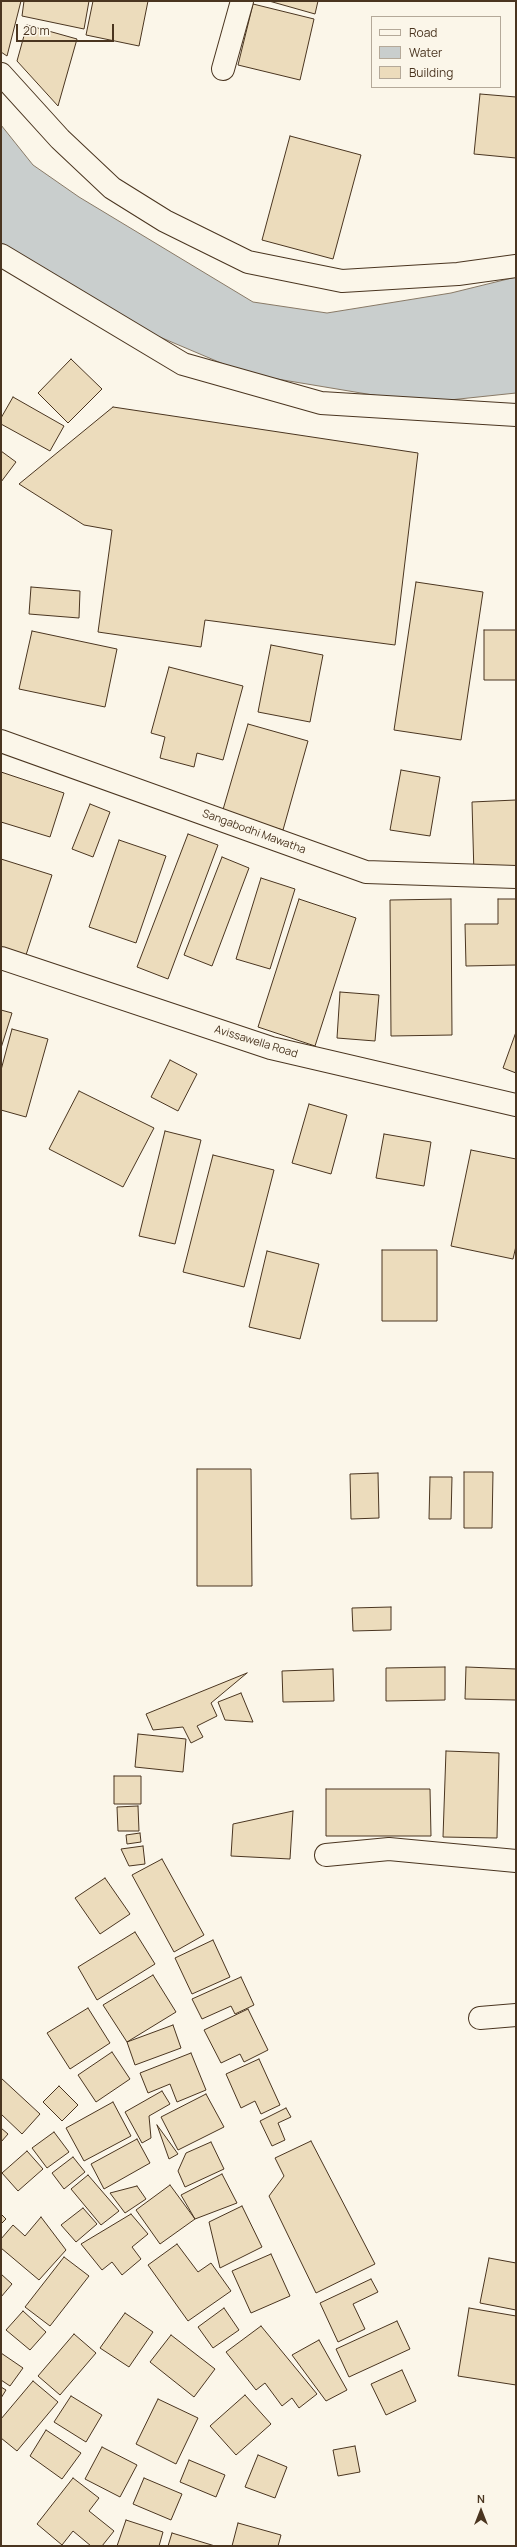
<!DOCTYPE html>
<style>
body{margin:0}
#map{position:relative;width:517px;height:2547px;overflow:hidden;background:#fbf6e9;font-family:Manrope,sans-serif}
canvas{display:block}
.frame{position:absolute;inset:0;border:2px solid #4a3520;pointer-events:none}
.legend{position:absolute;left:371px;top:16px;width:130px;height:72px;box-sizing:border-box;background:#fbf6e9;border:1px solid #b4a999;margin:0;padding:5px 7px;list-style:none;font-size:12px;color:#4a3520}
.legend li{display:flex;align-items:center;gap:8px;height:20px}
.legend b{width:20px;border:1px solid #b4a999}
.north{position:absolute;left:461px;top:2491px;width:40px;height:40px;-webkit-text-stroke:3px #fbf6e9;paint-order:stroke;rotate:0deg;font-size:11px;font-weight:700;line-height:16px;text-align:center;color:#4a3520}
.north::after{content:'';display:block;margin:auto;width:14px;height:18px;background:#4a3520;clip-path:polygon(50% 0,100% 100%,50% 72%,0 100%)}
.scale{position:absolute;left:16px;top:24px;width:98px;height:18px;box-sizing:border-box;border:2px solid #4a3520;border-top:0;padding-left:5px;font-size:12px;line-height:14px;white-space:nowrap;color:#4a3520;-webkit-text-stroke:3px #fbf6e9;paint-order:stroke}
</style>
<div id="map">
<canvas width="517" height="2547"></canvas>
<div class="frame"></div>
<ul class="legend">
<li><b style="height:5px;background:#fbf6e9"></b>Road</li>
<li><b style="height:11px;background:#c9cecd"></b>Water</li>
<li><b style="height:11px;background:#ecdcbc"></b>Building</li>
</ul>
<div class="north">N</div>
<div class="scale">20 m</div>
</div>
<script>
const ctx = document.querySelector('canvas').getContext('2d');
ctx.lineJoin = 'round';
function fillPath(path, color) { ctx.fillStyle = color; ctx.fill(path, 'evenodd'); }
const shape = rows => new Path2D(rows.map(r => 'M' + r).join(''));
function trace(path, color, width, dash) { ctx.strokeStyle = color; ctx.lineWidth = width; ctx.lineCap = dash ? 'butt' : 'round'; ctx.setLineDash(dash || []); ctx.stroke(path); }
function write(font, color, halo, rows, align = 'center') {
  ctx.font = font + ' Manrope,sans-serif'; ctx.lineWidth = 3; ctx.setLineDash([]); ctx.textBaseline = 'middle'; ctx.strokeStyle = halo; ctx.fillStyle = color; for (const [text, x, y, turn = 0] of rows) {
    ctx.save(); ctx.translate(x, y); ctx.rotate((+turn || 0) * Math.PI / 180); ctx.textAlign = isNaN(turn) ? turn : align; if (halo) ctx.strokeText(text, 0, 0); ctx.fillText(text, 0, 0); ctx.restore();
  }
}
const water = shape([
 [1,125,33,165,79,197,253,302,327,313,451,293,516,277,516,393,421,403,247,374,115,318,1,244,1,125]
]);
const building = shape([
 [1,1,21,1,7,56,1,52,1,1],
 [24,1,89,1,84,29,22,16,24,1],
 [93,1,148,1,139,46,86,35,93,1],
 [269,1,318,1,315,14,269,1],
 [253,4,314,19,300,80,238,65,253,4],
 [27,25,77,39,58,106,17,61,27,25],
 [480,94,516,97,516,158,474,154,480,94],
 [290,136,361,155,333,259,262,240,290,136],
 [71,359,102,389,68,423,38,393,71,359],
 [13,397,64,426,50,451,1,424,1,418,13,397],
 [113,407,418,453,395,645,205,620,201,647,98,632,112,530,84,525,19,484,113,407],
 [1,451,16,462,1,482,1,451],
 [416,582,483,592,461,740,394,730,416,582],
 [31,587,80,591,79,618,29,614,31,587],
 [484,630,516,630,516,680,484,680,484,630],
 [32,631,117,649,105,707,19,689,32,631],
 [271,645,323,655,310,722,258,712,271,645],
 [169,667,243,686,223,760,197,753,194,767,160,758,165,737,151,733,169,667],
 [248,724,308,741,283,830,222,813,248,724],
 [401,770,440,777,430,836,390,830,401,770],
 [1,772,64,793,50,837,1,822,1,772],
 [516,800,516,874,474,875,472,802,516,800],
 [90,804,110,812,93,857,72,849,90,804],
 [188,834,218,845,168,979,137,967,188,834],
 [119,840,166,856,136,943,89,927,119,840],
 [222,857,249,868,212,966,184,955,222,857],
 [1,859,52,875,26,955,1,947,1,859],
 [261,878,295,889,270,969,236,959,261,878],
 [299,899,356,918,315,1046,258,1027,299,899],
 [451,899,452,1035,391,1036,390,900,451,899],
 [498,899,516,899,516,965,466,966,465,924,498,924,498,899],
 [340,992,379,995,375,1041,337,1038,340,992],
 [1,1010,12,1013,1,1048,1,1010],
 [12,1029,48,1039,26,1117,1,1110,1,1070,12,1029],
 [516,1032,516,1073,503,1068,516,1032],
 [170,1060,197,1074,178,1111,151,1097,170,1060],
 [79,1091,154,1128,123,1187,49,1149,79,1091],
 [309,1104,347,1115,331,1174,292,1163,309,1104],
 [165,1131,201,1140,175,1244,139,1236,165,1131],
 [384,1134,431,1142,424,1186,376,1178,384,1134],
 [471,1150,516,1159,516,1246,513,1259,451,1246,471,1150],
 [213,1155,274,1170,244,1287,183,1272,213,1155],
 [382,1250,437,1250,437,1321,382,1321,382,1250],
 [267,1251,319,1264,300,1339,249,1327,267,1251],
 [197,1469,251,1469,252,1586,197,1586,197,1469],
 [464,1472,493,1472,492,1528,464,1528,464,1472],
 [378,1473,379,1518,351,1519,350,1474,378,1473],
 [430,1477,452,1477,451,1519,429,1519,430,1477],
 [391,1607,391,1630,353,1631,352,1608,391,1607],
 [445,1667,445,1700,386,1701,386,1668,445,1667],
 [466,1667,516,1669,516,1700,465,1699,466,1667],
 [333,1669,334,1701,283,1702,282,1671,333,1669],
 [247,1673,211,1703,217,1716,197,1726,203,1737,191,1743,183,1727,153,1730,146,1714,247,1673],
 [241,1693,253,1722,225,1720,218,1702,241,1693],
 [138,1734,186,1739,183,1772,135,1767,138,1734],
 [446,1751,499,1753,497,1838,443,1837,446,1751],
 [114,1776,141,1776,141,1804,114,1804,114,1776],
 [326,1789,430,1789,431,1836,326,1836,326,1789],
 [138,1806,139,1831,118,1831,117,1807,138,1806],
 [293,1811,290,1859,231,1856,233,1824,293,1811],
 [140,1833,141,1842,127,1844,126,1835,140,1833],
 [143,1846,145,1864,129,1866,121,1849,143,1846],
 [162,1859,204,1935,174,1952,132,1875,162,1859],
 [105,1878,130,1914,100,1934,75,1898,105,1878],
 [135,1932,155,1964,97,2000,78,1967,135,1932],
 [213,1940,230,1977,192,1994,175,1958,213,1940],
 [153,1975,176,2012,127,2042,103,2005,153,1975],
 [241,1977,254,2005,235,2014,231,2006,202,2019,192,1999,241,1977],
 [88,2008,110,2043,70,2069,47,2033,88,2008],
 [248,2009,268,2050,244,2062,240,2054,221,2063,204,2030,248,2009],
 [173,2025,181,2048,135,2065,127,2042,173,2025],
 [112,2052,130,2079,96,2102,78,2075,112,2052],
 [191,2053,206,2090,177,2102,170,2084,148,2093,140,2073,191,2053],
 [259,2059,280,2105,261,2114,255,2101,241,2108,226,2074,259,2059],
 [1,2078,40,2114,22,2134,1,2114,1,2078],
 [59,2086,78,2105,62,2121,43,2102,59,2086],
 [162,2091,170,2104,149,2116,151,2138,142,2143,125,2112,162,2091],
 [206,2094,224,2127,178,2150,161,2117,206,2094],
 [113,2102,131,2136,84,2161,66,2128,113,2102],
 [286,2108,291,2117,278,2123,285,2140,272,2146,260,2121,286,2108],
 [157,2125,178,2154,169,2159,157,2125],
 [1,2128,8,2134,1,2142,1,2128],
 [54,2132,69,2152,47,2168,32,2148,54,2132],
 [137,2139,150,2163,104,2189,91,2164,137,2139],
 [311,2141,375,2264,316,2293,269,2196,284,2176,275,2158,311,2141],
 [211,2142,224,2169,185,2187,178,2171,186,2153,211,2142],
 [27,2151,43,2169,18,2191,2,2173,27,2151],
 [73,2157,85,2172,64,2189,52,2173,73,2157],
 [222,2174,237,2203,195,2219,181,2195,222,2174],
 [88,2175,119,2211,101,2225,71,2189,88,2175],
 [170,2185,195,2219,160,2244,136,2210,170,2185],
 [137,2186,146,2199,125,2213,110,2193,137,2186],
 [242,2206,262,2247,220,2268,209,2222,242,2206],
 [83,2208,97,2224,76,2242,61,2225,83,2208],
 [1,2214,6,2219,1,2224,1,2214],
 [131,2214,148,2234,132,2247,141,2259,122,2275,112,2262,102,2270,81,2244,131,2214],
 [41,2217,66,2250,39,2280,1,2248,1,2239,13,2225,25,2236,41,2217],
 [177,2244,198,2272,211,2263,231,2291,188,2321,148,2265,177,2244],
 [271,2254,290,2296,251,2313,232,2271,271,2254],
 [64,2257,89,2276,50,2326,25,2307,64,2257],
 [489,2258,516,2263,516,2310,480,2303,489,2258],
 [1,2274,12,2284,1,2297,1,2274],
 [371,2279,378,2292,353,2304,365,2329,338,2342,320,2303,371,2279],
 [224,2308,239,2330,213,2348,198,2327,224,2308],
 [469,2308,516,2316,516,2385,458,2376,469,2308],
 [23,2311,46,2332,30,2350,6,2330,23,2311],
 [125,2313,153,2332,129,2367,100,2348,125,2313],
 [397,2321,410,2349,349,2377,336,2349,397,2321],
 [261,2326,317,2394,299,2408,292,2398,282,2406,265,2383,256,2390,226,2352,261,2326],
 [74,2334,96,2353,60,2395,38,2376,74,2334],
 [171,2335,215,2369,194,2397,150,2362,171,2335],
 [319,2340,347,2390,326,2401,292,2355,319,2340],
 [1,2353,23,2368,10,2386,1,2380,1,2353],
 [402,2370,416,2401,386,2415,371,2384,402,2370],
 [33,2381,58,2402,17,2451,1,2438,1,2419,33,2381],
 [1,2387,6,2390,1,2398,1,2387],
 [245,2395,271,2424,236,2455,210,2426,245,2395],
 [71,2396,102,2415,86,2442,54,2422,71,2396],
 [158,2399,198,2418,176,2464,136,2444,158,2399],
 [46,2430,81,2453,62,2479,30,2456,46,2430],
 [355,2446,360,2472,338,2476,333,2450,355,2446],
 [102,2447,137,2465,120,2497,85,2479,102,2447],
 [258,2455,287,2467,275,2498,245,2487,258,2455],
 [189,2460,225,2475,216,2497,180,2482,189,2460],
 [73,2478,99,2498,89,2511,114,2531,102,2546,91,2546,73,2531,62,2545,37,2524,73,2478],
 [144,2478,182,2494,171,2520,133,2504,144,2478],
 [126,2520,163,2532,159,2546,117,2546,126,2520],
 [238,2523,281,2535,278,2546,232,2546,238,2523],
 [172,2533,215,2546,168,2546,172,2533]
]);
const street = shape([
 [223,69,242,1],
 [1,74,60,139,112,188,165,221,248,262,342,281,458,274,516,266],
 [1,255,183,364,321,403,516,415],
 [1,741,366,872,516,877],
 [326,1855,389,1849,516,1861],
 [480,2018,516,2015]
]);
const primary = shape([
 [1,958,271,1048,516,1105]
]);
const streetNames = [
 ["Sangabodhi Mawatha",254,832,20],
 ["Avissawella Road",256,1042,17]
];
fillPath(water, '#c9cecd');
trace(water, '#887966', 1);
fillPath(building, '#ecdcbc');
trace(building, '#4a3520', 1);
trace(street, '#4a3520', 24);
trace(primary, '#4a3520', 24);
trace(street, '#fbf6e9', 22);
trace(primary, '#fbf6e9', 22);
write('11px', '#4a3520', '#fbf6e9', streetNames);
</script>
